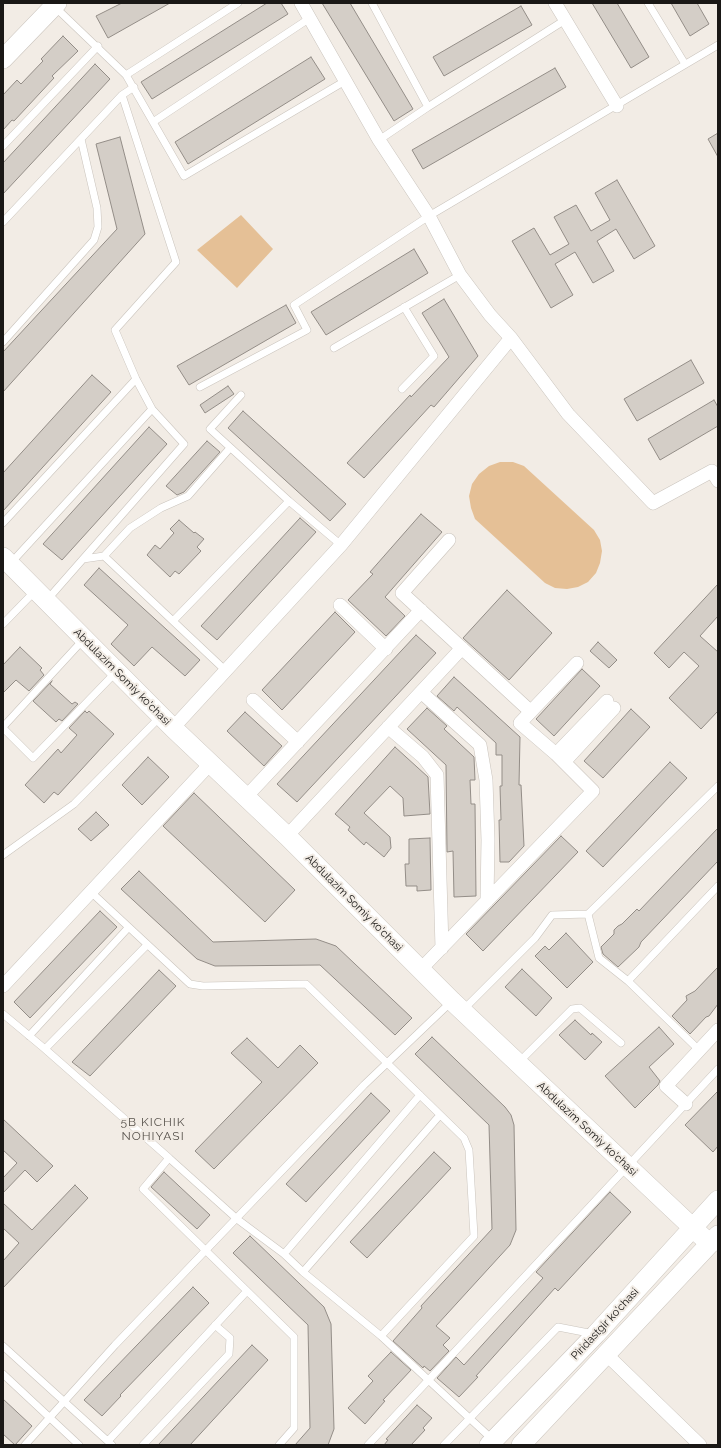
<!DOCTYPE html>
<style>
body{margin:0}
#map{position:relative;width:721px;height:1448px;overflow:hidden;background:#f2ece5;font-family:Raleway,sans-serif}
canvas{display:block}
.frame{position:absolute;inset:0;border:4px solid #1a1816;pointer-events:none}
</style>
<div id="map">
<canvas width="721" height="1448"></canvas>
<div class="frame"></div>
</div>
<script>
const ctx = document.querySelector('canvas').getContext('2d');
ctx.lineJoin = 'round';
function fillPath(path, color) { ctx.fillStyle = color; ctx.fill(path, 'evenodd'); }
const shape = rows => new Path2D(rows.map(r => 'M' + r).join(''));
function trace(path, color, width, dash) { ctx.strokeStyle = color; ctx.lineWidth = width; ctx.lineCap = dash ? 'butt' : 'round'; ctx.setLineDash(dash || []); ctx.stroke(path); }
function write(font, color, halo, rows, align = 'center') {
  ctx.font = font + ' Raleway,sans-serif'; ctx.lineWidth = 4; ctx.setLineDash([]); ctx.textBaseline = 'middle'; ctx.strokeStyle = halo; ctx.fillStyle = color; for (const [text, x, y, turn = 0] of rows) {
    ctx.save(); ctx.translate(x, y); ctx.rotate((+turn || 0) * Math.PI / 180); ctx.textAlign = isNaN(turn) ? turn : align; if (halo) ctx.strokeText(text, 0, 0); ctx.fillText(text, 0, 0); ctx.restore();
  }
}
const green = shape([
 [241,215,273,249,237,288,197,250],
 [500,462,513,462,524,466,594,530,600,540,602,551,600,563,596,573,588,582,578,587,567,589,555,588,545,583,475,519,471,508,469,496,472,484,479,474,489,466]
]);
const building = shape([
 [122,3,170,3,108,38,96,16,122,3],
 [267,3,281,3,288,14,152,99,141,82,267,3],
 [322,3,350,3,413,109,394,121,322,3],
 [592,3,617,3,649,57,631,68,592,3],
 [671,3,697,3,709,24,690,36,671,3],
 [521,6,532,25,444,76,433,57,521,6],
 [63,36,78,51,52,76,54,78,14,121,12,120,3,130,3,95,17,80,21,84,43,61,41,59,63,36],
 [311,57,325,79,188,164,175,142,311,57],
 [95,64,110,79,3,194,3,163,95,64],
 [555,68,566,87,423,169,412,150,555,68],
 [718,133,718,157,708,139,718,133],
 [120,137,145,234,3,392,3,352,117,229,96,144,120,137],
 [617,180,655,246,634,259,616,229,597,241,614,271,593,283,575,252,555,264,573,295,551,308,512,241,534,228,550,255,569,244,554,217,576,205,591,231,610,220,595,193,617,180],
 [414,249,428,273,326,335,311,312,414,249],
 [444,299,478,356,434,407,431,405,364,478,347,463,410,395,411,397,449,357,422,313,444,299],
 [286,305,296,323,189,385,177,366,286,305],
 [691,360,704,383,637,421,624,399,691,360],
 [92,375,111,392,3,511,3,473,92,375],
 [228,386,234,394,205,413,200,405,228,386],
 [714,400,718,407,718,426,660,460,648,439,714,400],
 [243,411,346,504,330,521,228,428,243,411],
 [149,427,167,444,62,560,43,544,149,427],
 [207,441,220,452,184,492,177,495,166,486,207,441],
 [421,514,442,532,385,597,405,616,386,636,348,600,373,574,370,572,421,514],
 [300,518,316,532,217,640,201,626,300,518],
 [179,520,194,533,195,532,204,539,197,547,201,551,179,574,175,571,170,577,147,555,155,545,160,549,174,533,170,529,179,520],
 [99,568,200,660,185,676,152,647,134,666,111,644,128,625,84,585,99,568],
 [718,584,718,616,700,636,718,652,718,711,701,729,669,698,699,666,684,652,669,668,654,653,718,584],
 [507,590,552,633,509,680,463,638,507,590],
 [335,612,355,632,282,710,262,690,335,612],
 [416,635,436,653,297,802,277,784,416,635],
 [598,642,617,660,609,668,590,651,598,642],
 [20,647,42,668,40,670,44,675,29,691,16,680,3,693,3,665,20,647],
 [582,669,600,686,554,736,536,719,582,669],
 [454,677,520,737,519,785,521,785,524,846,509,862,500,862,499,820,501,820,500,786,502,786,502,755,496,755,496,743,457,707,454,711,437,696,454,677],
 [52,681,50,684,72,704,75,702,78,704,62,721,59,719,56,722,33,701,52,681],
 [427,708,447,726,444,729,474,757,475,780,470,780,471,804,475,804,476,896,454,897,453,851,447,852,446,765,407,729,427,708],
 [631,709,650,727,603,778,584,761,631,709],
 [85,711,87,713,89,711,114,734,58,795,54,792,44,803,25,785,58,749,61,753,77,735,69,728,85,711],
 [245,712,282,746,264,766,227,731,245,712],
 [395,747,428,777,430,814,404,816,403,798,390,786,364,813,390,837,391,848,384,857,366,842,364,845,348,830,350,827,335,814,395,747],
 [148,757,169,777,142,805,122,785,148,757],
 [670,762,687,778,603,867,586,851,670,762],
 [194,793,295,890,265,922,163,826,194,793],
 [96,812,109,825,91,841,78,829,96,812],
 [718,828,718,861,641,942,639,947,618,967,603,954,601,947,614,934,614,930,618,926,622,924,637,909,639,911,718,828],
 [561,836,578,852,483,951,466,934,561,836],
 [430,838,431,890,417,891,417,886,406,886,405,864,409,864,409,839,430,838],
 [139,871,213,942,316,939,336,946,412,1018,395,1035,320,965,215,966,197,959,121,889,139,871],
 [100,911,117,927,30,1018,14,1002,100,911],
 [566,933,593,962,567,988,535,956,545,946,549,950,566,933],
 [718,967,718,1004,709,1016,706,1017,690,1034,672,1016,687,1000,686,996,695,991,718,967],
 [522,969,552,998,536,1016,505,987,522,969],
 [159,970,176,986,90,1076,72,1062,159,970],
 [575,1020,591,1035,592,1033,602,1042,585,1060,559,1035,575,1020],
 [659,1027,674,1044,649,1067,660,1081,658,1085,635,1108,605,1076,659,1027],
 [432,1037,505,1107,511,1115,514,1125,516,1230,510,1245,436,1326,450,1338,443,1345,449,1351,430,1371,424,1366,423,1368,393,1341,422,1308,421,1306,492,1229,489,1125,415,1054,432,1037],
 [247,1038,278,1068,300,1045,318,1063,214,1169,195,1151,262,1082,231,1053,247,1038],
 [718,1091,718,1146,713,1152,685,1125,718,1091],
 [371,1093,390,1111,306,1202,286,1184,371,1093],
 [3,1119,53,1166,37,1182,25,1170,3,1193,3,1178,17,1163,3,1150,3,1119],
 [434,1152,451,1168,367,1258,350,1242,434,1152],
 [164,1172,210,1215,197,1229,151,1187,164,1172],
 [75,1185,88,1198,3,1288,3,1261,19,1243,3,1228,3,1203,32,1230,75,1185],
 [610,1192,631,1212,558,1291,555,1288,476,1376,478,1377,459,1397,437,1378,456,1357,464,1365,543,1278,536,1272,610,1192],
 [250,1236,324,1307,331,1324,334,1429,328,1445,295,1445,310,1428,308,1325,233,1253,250,1236],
 [193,1287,209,1303,120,1395,121,1396,102,1416,84,1400,193,1287],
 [252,1345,268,1360,190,1445,158,1445,252,1345],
 [391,1352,411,1370,383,1400,385,1401,365,1424,348,1408,373,1381,368,1376,391,1352],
 [3,1399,32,1426,15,1445,3,1434,3,1399],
 [417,1405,432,1418,423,1428,425,1430,411,1445,384,1445,388,1440,386,1439,417,1405]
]);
const lane = shape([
 [372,3,428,107,379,140],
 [648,3,685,64],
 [54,6,126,75,153,122,310,18],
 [126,75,238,3],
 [428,107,565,20],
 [153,122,184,176,345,81],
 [3,146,98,46],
 [3,222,122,95,134,87],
 [3,342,94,240,98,227,97,208,81,139],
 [334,348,460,275],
 [200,387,307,330,294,305,429,216,718,45],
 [402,389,434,356,404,307],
 [241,395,210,429,289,501],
 [3,523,136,379],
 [104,556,130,528,161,508,188,496,230,448],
 [83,559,184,444,152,409,136,379,115,330,176,262,122,95],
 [10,564,152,409],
 [47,600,83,559,104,556,226,671],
 [173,621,289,501,341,545],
 [3,624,36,590],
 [3,727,83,640],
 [3,728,33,758,116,672],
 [718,786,588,914,599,958,628,981,718,886],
 [3,855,74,804,160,717],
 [92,893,190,984,203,986,306,984,464,1138,469,1150,474,1236,381,1336],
 [628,981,699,1050],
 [462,1011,535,938,552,915,588,914],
 [3,1014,45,1049,147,945],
 [29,1036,128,928],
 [45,1049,169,1158,143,1189,294,1337,294,1428,279,1445],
 [519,1062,572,1009,580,1008,621,1043],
 [169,1158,237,1219,284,1254,303,1272,381,1336,493,1440],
 [284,1254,420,1095],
 [303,1272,440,1115],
 [3,1346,112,1445],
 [3,1374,79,1445],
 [108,1441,247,1291],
 [25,1445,115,1345,364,1085,452,1001],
 [143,1445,229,1354,230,1338,215,1325],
 [368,1445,718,1069],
 [444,1445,558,1327,594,1334]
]);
const street = shape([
 [301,3,379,140,429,216,460,275,490,315,511,338,568,414,653,503,712,471,718,481],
 [555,3,617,106],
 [449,540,402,593,530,711],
 [340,605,386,649],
 [421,692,480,745,486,780,488,840,487,901],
 [253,700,298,742],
 [388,727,423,757,437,775,442,948],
 [173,728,341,545,511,338],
 [556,754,607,701],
 [564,762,614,708],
 [245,798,421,610],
 [287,836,462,648],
 [420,970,593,791,556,754,520,723,577,663],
 [3,986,210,764],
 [686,1104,666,1086,718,1030],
 [606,1354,700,1445]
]);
const secondary = shape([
 [3,59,57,3],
 [3,557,173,728,287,836,452,1001,710,1244],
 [489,1445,596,1334,718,1200],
 [521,1445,718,1235]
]);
const streetNames = [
 ["Abdulazim Somiy ko'chasi",122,677,45],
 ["Abdulazim Somiy ko'chasi",354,903,45],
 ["Abdulazim Somiy ko'chasi",587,1129,43],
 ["Piridastgir ko'chasi",605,1324,-47]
];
const neighbourhoodNames = [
 ["5B KICHIK",153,1122],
 ["NOHIYASI",153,1136]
];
fillPath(green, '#e5c096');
fillPath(building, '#d4cec7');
trace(building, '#938d87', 1);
trace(lane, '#cac4bd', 8);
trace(street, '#cac4bd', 14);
trace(secondary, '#cac4bd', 20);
trace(lane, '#fff', 7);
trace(street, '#fff', 13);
trace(secondary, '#fff', 19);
write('11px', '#1a1816', '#f2ece5', streetNames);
ctx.letterSpacing = '1px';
write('12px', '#58534d', '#f2ece5', neighbourhoodNames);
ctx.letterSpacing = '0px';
</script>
